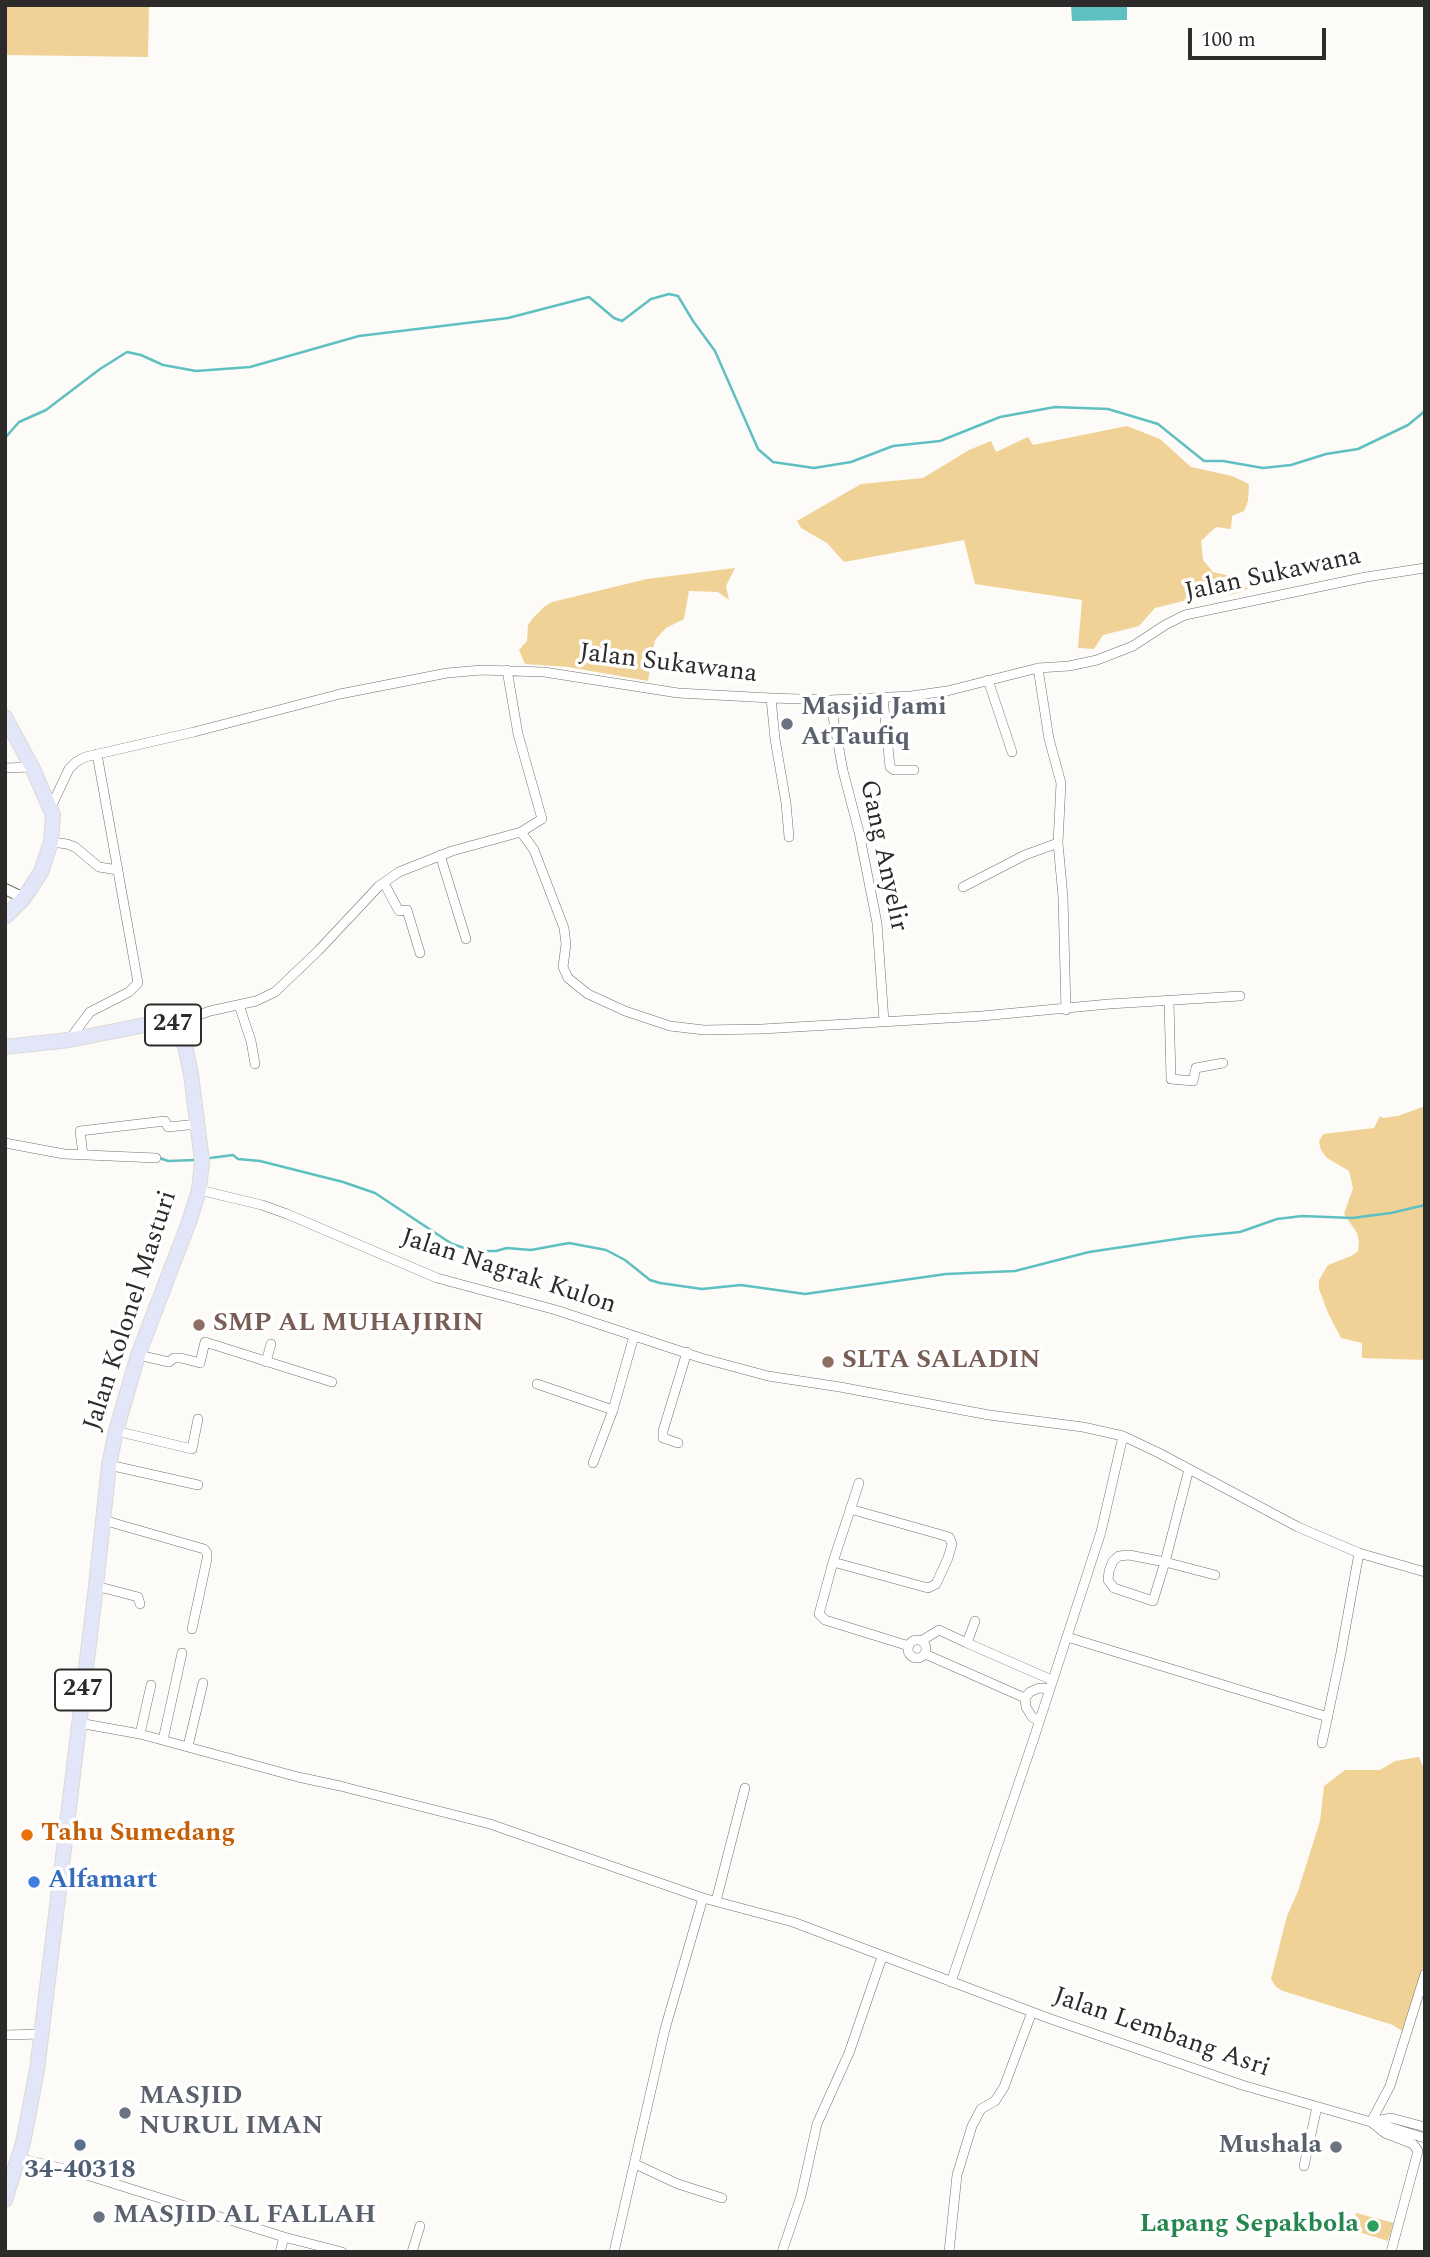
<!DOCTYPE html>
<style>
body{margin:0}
#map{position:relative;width:1430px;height:2257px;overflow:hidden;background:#fdfbf8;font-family:Spectral,serif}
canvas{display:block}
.frame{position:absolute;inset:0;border:7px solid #2c2b2a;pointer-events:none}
.scale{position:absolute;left:1188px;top:28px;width:138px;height:32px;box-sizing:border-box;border:4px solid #2c2b2a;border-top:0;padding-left:9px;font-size:21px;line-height:24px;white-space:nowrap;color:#2c2b2a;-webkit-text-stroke:5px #fff;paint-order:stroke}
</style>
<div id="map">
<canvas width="1430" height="2257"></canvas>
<div class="frame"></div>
<div class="scale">100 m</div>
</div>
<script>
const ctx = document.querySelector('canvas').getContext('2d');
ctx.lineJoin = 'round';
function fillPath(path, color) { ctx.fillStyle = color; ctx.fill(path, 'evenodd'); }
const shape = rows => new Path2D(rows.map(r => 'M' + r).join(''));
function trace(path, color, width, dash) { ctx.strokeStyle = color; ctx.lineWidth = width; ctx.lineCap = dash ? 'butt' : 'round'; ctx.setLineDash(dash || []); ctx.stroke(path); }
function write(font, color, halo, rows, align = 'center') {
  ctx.font = font + ' Spectral,serif'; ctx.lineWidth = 7; ctx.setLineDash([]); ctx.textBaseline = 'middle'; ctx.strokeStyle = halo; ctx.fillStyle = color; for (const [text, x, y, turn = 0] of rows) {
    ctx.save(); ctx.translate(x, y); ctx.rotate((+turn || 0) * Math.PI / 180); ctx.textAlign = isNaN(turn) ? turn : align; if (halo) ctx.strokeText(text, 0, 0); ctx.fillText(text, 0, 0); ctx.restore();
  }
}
const green = shape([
 [5,5,149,5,148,57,5,55],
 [1127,426,1160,439,1191,467,1232,476,1249,484,1248,501,1244,511,1232,516,1231,529,1216,527,1201,541,1203,560,1213,572,1235,577,1248,589,1234,594,1203,596,1155,608,1139,626,1103,635,1094,649,1078,648,1082,600,975,584,964,540,844,562,827,543,801,528,797,521,861,484,923,478,969,450,991,441,996,452,1028,437,1033,445],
 [735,568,726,586,729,600,718,592,689,591,684,619,666,628,655,640,648,681,568,667,525,664,519,650,527,641,528,625,533,618,545,606,552,602,647,579],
 [1425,1106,1425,1360,1362,1358,1362,1343,1341,1338,1328,1313,1319,1289,1319,1280,1328,1265,1351,1256,1358,1251,1359,1242,1357,1233,1344,1214,1353,1188,1349,1171,1327,1158,1321,1150,1319,1142,1323,1134,1374,1128,1380,1116,1383,1118,1398,1116],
 [1419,1757,1425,1771,1425,1961,1402,2031,1393,2025,1283,1991,1276,1987,1271,1979,1287,1916,1298,1891,1320,1821,1324,1786,1345,1770,1380,1770,1395,1761],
 [1356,2213,1394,2223,1388,2241,1352,2230]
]);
const water = shape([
 [1071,5,1127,5,1127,20,1072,21]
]);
const stream = shape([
 [5,438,19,422,46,410,100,369,127,352,141,355,163,365,196,371,250,367,359,336,508,318,589,297,614,318,622,321,651,299,669,294,678,296,693,321,715,351,758,449,773,462,814,468,851,462,893,446,940,441,1000,417,1055,407,1108,409,1158,424,1204,461,1223,461,1263,468,1291,465,1326,454,1358,449,1408,425,1425,411],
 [157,1157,168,1161,195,1160],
 [210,1158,233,1155,238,1159,260,1161,343,1182,375,1193,452,1244,474,1251,496,1251,507,1248,531,1250,569,1243,606,1250,625,1260,650,1280,660,1283,702,1289,741,1285,805,1294,946,1274,1015,1271,1089,1252,1190,1237,1240,1232,1277,1219,1302,1216,1352,1218,1391,1213,1425,1205]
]);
const minor = shape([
 [1038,668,1049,739,1061,783,1058,843,1063,897,1066,1010],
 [988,680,1012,752],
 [771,698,775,739,786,803,789,837],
 [883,698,890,767,894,770,914,770],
 [830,700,843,771,859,832,877,923,884,1021],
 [5,768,32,767],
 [51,807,69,769,76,762,85,757,194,732,340,694,447,673,482,670,544,672,678,693,771,698,830,700,911,696,947,691,1038,668,1069,666,1097,660,1133,646,1165,625,1185,615,1366,577,1425,568],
 [521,832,534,850,564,928,566,944,563,967,568,978,588,994,625,1011,670,1026,704,1030,762,1029,982,1016,1109,1004,1240,996],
 [51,842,67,844,75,847,99,867,118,870],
 [440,855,466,939],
 [384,883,399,911,407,910,420,953],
 [963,887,1025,855,1058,843],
 [1169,1001,1171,1079,1193,1081,1196,1068,1223,1063],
 [239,1005,251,1041,255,1064],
 [171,1025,210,1011,256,1001,275,992,318,951,379,886,399,872,452,851,521,832,542,819,518,734,507,670],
 [69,1040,90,1012,129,992,138,983,97,754],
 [5,1143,64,1154,156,1158],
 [83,1155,80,1131,165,1121,168,1127,198,1124],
 [199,1190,262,1205,287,1214,437,1278,556,1310,701,1358,768,1376,840,1387,989,1415,1083,1427,1123,1436,1159,1453,1298,1527,1359,1553,1425,1572],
 [138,1355,169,1362,174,1358,181,1358,200,1363,205,1342,332,1382],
 [266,1362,271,1344],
 [537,1384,613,1410],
 [116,1431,192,1449,198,1419],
 [678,1443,663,1438,663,1431,687,1352],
 [593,1463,613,1410,634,1336],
 [109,1465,198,1485],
 [1189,1469,1165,1562,1153,1601,1114,1588,1108,1580,1109,1571,1113,1561,1119,1556,1129,1555,1165,1562,1215,1575],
 [859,1483,833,1562,819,1614,825,1620,909,1646],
 [103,1520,204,1549,207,1553,207,1559,192,1629],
 [833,1562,928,1588,936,1584,948,1558,952,1544,949,1537,850,1509],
 [96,1586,138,1597,140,1604],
 [975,1621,967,1643,1052,1680],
 [1067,1637,1328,1717],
 '908 1649a9 9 0 1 1 18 0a9 9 0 1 1-18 0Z',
 [921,1641,939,1630,967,1643],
 [925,1654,1025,1698],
 [1039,1721,1032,1717,1026,1707,1025,1698,1030,1692,1039,1688,1050,1689],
 [79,1723,140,1734,298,1777,340,1786,490,1824,703,1898,793,1922,1048,2018,1242,2085,1371,2122,1390,2086,1425,1974],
 [140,1734,151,1685],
 [163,1740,182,1653],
 [1322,1743,1340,1658,1359,1553],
 [188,1746,203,1683],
 [716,1901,745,1788],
 [951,1982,1033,1741,1101,1532,1123,1436],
 [5,2035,42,2034],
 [1376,2121,1391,2118,1425,2127],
 [1371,2122,1385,2133,1413,2144,1418,2151,1391,2252],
 [1376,2123,1425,2138],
 [18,2158,77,2172,284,2237,342,2252],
 [635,2164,678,2184,722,2198],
 [1304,2166,1317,2107],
 [280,2252,284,2237],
 [412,2252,420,2226],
 [614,2252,665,2029,703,1898],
 [782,2252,801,2196,817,2124,849,2053,882,1957],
 [949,2252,957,2175,972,2126,981,2109,995,2101,1004,2087,1032,2012]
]);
const tertiary = shape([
 [5,889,24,898]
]);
const primary = shape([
 [5,717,32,767,53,815,51,842,41,872,24,898,5,917],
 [5,1047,69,1040,155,1023,166,1023,175,1027,184,1041,191,1074,202,1161,199,1190,189,1222,138,1355,116,1431,109,1465,96,1586,37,2070,23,2143,5,2200]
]);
const markers = [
 [787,724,7,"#6b7280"],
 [199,1325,7,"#8d6e63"],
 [828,1362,7,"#8d6e63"],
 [27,1835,7,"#e8710a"],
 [34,1882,7,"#3f7fe0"],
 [125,2113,7,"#6b7280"],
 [80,2145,7,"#5c6f8a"],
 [1336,2147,7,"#6b7280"],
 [99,2217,7,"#6b7280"],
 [1373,2226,7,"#2e9e5b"]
];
const shields = [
 [173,1025,56],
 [83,1690,56]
];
const shieldNames = [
 ["247",173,1025],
 ["247",83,1690]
];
const streetNames = [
 ["Jalan Sukawana",1273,576,-12],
 ["Jalan Sukawana",668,665,7],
 ["Gang Anyelir",882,856,78],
 ["Jalan Nagrak Kulon",508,1273,18],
 ["Jalan Kolonel Masturi",132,1311,-72],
 ["Jalan Lembang Asri",1161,2034,19]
];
const worshipNames = [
 ["Masjid Jami",801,709],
 ["AtTaufiq",801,739],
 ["MASJID",139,2098],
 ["NURUL IMAN",139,2128],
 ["Mushala",1322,2147,"right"],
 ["MASJID AL FALLAH",113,2217]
];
const educationNames = [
 ["SMP AL MUHAJIRIN",213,1325],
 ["SLTA SALADIN",842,1362]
];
const foodNames = [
 ["Tahu Sumedang",41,1835]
];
const shopNames = [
 ["Alfamart",48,1882]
];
const serviceNames = [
 ["34-40318",80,2172]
];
const leisureNames = [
 ["Lapang Sepakbola",1359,2226]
];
fillPath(green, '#f0d297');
fillPath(water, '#5ec0c0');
trace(stream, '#5ec0c0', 2.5);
trace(minor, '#72716e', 10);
trace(tertiary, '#72716e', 12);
trace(primary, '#d9d9d9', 16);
trace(minor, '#fff', 9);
trace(tertiary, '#fff', 10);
trace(primary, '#e3e6f8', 14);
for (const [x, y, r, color] of markers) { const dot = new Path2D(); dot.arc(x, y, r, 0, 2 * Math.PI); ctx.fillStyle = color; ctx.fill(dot); trace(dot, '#fff', 2.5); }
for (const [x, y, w] of shields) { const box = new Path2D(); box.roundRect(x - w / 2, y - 20.5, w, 41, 5); ctx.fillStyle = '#fff'; ctx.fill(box); trace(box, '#2c2b2a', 2); }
write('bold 24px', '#2c2b2a', null, shieldNames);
write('26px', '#2c2b2a', '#fff', streetNames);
write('bold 26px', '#5b616d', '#fff', worshipNames, 'left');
write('bold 26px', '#785e54', '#fff', educationNames, 'left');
write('bold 26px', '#c56008', '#fff', foodNames, 'left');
write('bold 26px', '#366cbe', '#fff', shopNames, 'left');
write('bold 26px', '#4e5e75', '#fff', serviceNames);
write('bold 26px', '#27864d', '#fff', leisureNames, 'right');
</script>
